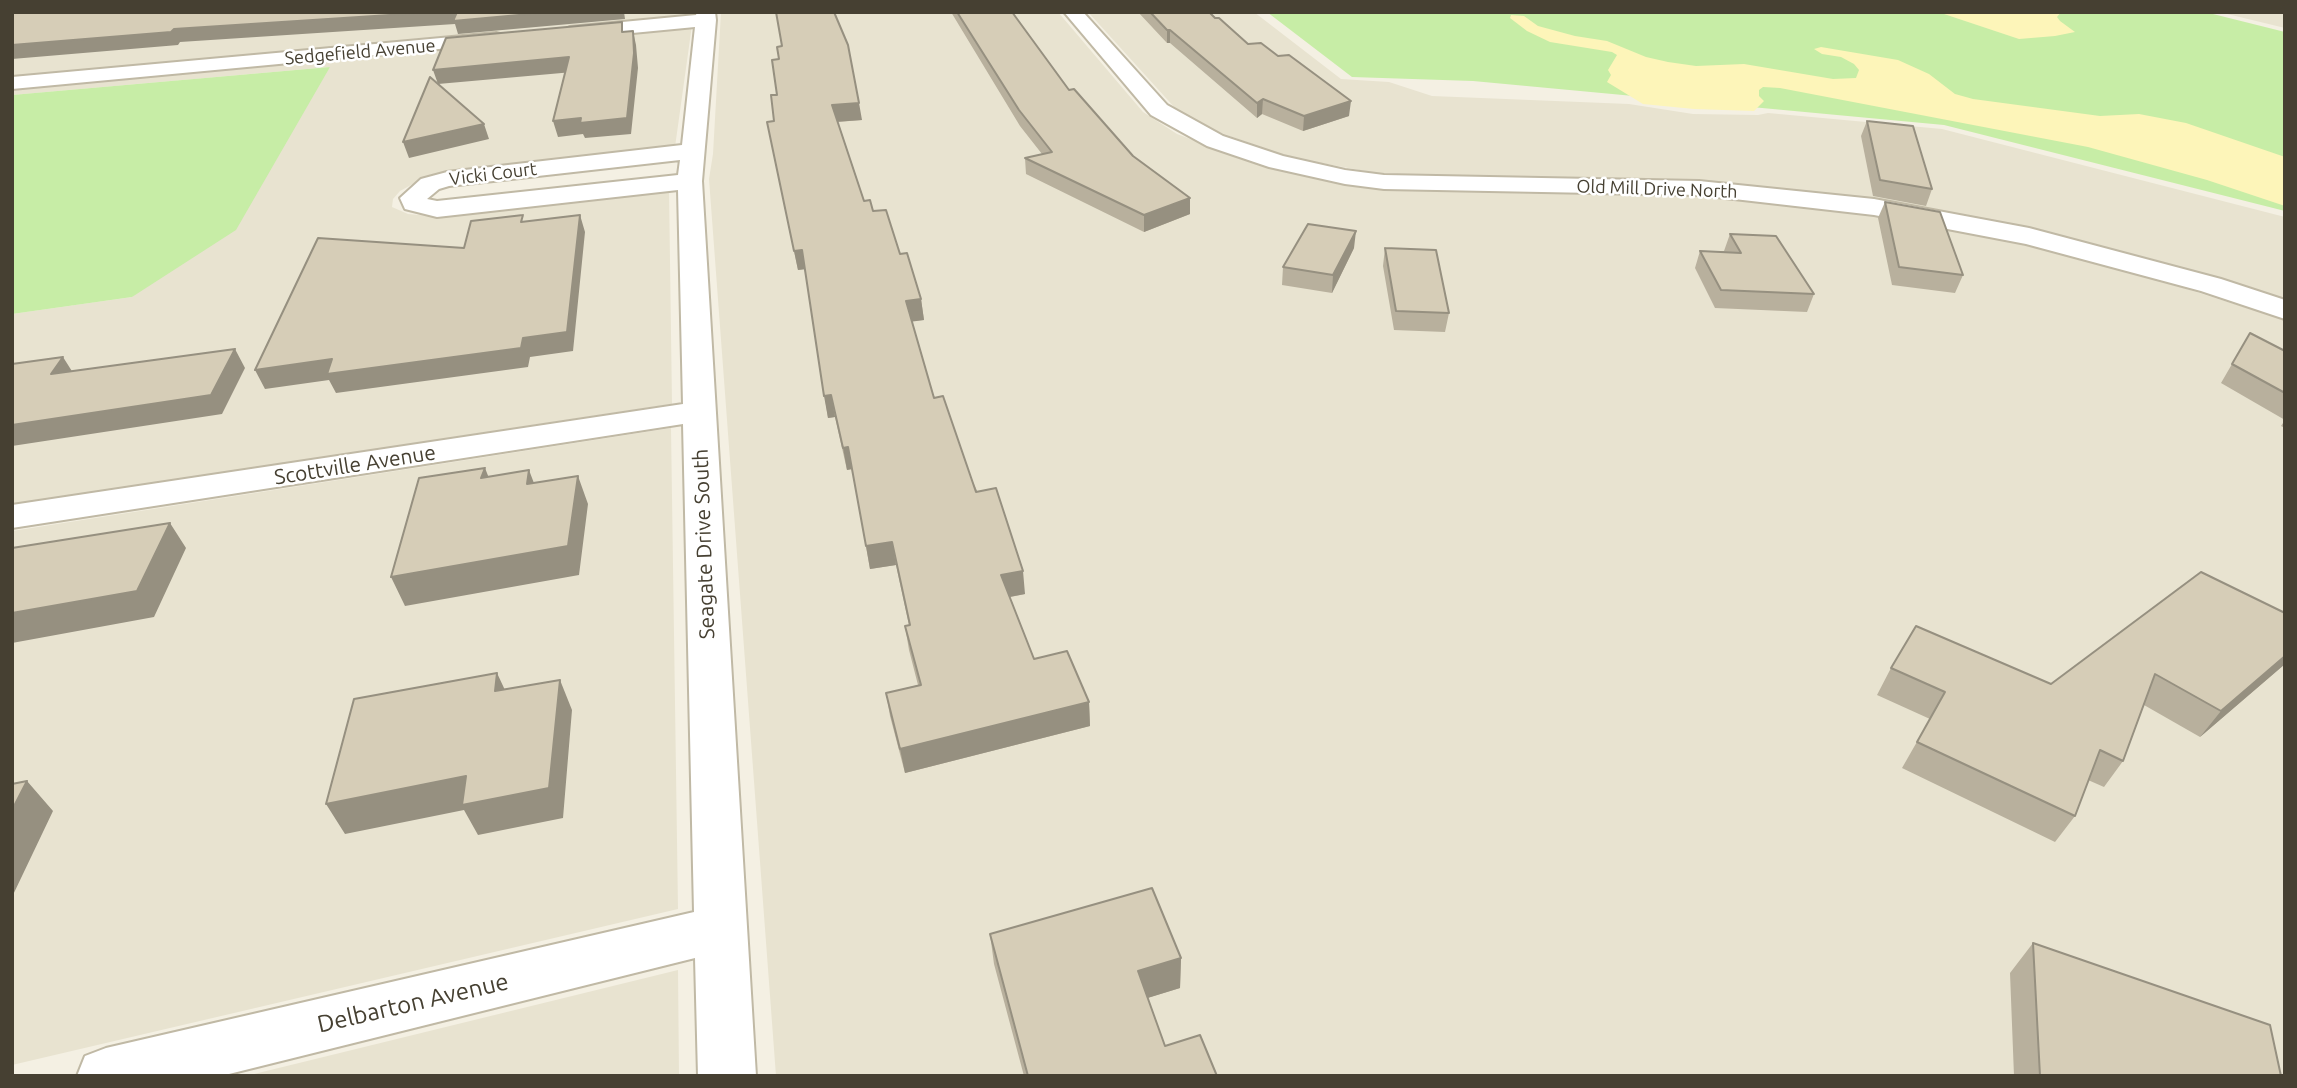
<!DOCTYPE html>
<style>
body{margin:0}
#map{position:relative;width:2297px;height:1088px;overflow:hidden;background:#f4f0e3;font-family:Ubuntu,sans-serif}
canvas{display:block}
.frame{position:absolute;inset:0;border:14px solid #464032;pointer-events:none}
</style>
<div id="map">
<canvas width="2297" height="1088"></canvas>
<div class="frame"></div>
</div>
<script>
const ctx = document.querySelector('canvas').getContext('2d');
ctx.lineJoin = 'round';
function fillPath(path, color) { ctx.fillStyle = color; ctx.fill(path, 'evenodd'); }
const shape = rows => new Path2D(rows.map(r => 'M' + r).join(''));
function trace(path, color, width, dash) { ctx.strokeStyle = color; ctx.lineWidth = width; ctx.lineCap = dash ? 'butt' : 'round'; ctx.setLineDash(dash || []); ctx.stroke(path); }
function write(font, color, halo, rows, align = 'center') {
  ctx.font = font + ' Ubuntu,sans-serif'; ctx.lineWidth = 5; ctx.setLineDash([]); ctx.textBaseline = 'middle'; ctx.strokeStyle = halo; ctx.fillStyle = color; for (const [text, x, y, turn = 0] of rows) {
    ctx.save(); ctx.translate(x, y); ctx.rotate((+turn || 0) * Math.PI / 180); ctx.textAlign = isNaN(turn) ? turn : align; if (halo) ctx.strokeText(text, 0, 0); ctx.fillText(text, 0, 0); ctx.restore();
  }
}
const residential = shape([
 [12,12,691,12,692,18,12,78],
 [721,12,1058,12,1143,112,1177,134,1265,167,1340,183,1382,188,1507,193,1700,195,1872,214,2023,243,2111,265,2285,320,2285,1076,776,1076,709,179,713,154],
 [1088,12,1254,12,1341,79,1389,82,1432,96,1629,104,1693,114,1758,115,1768,113,1942,129,2285,217,2285,301,2124,252,2033,229,1878,201,1696,181,1503,179,1387,175,1288,157,1207,128,1175,108],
 [2219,12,2285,12,2285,28],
 [692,25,675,147,420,180,400,191,393,199,392,207,408,214,431,216,669,190,672,404,12,504,12,314,132,297,330,67,12,95,12,87],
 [671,428,678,909,12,1065,12,531],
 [678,970,679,1076,246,1076]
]);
const green = shape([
 [1267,12,2205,12,2285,32,2285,211,1944,125,1473,81,1352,77],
 [330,67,236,230,132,297,12,314,12,95]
]);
const sand = shape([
 [1938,12,2061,12,2057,17,2060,21,2075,32,2055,36,2019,39],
 [1511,15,1524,16,1538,26,1575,36,1607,41,1646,57,1668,62,1696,66,1744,64,1833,79,1856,78,1859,70,1854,64,1841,57,1822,54,1814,49,1821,47,1898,60,1929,74,1955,94,1973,99,2100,116,2139,114,2186,123,2285,157,2285,206,2207,180,2088,147,1780,88,1763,87,1759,90,1759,96,1764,101,1754,111,1694,109,1643,104,1607,82,1611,75,1608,70,1617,55,1612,52,1550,42,1527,31,1510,18]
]);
const minor = shape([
 [697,12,715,12,716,20,702,181,756,1076,698,1076,695,958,221,1076,77,1076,85,1056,106,1048,694,912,683,424,12,528,12,505,683,404,678,190,437,217,405,209,400,198,421,179,447,172,682,145,695,27,570,39,560,33,570,27,696,15,697,12],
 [680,160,678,175,437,201,427,199,439,189,449,186,680,160],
 [1064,12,1083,12,1167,105,1223,136,1283,156,1345,170,1384,175,1699,181,1874,199,2029,228,2221,279,2285,300,2285,319,2201,291,2026,244,1874,215,1699,195,1384,189,1345,184,1269,167,1207,146,1151,115,1064,12],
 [496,33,503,35,506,39,503,43,12,89,12,77,496,33]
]);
const wall = shape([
 [951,12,1012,12,1069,90,1190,214,1144,232,1026,174,1025,158,1042,154,1020,126],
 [1138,12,1209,12,1248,44,1349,116,1303,131,1262,114,1257,118,1170,43,1167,43],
 [782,46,862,120,837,122,864,201,873,211,900,254,921,299,924,320,912,321,934,398,1025,594,1010,597,1034,659,1089,702,1090,726,905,773,890,716,886,693,918,685,909,650,905,626,909,625,896,565,870,569,852,469,847,470,835,417,828,418,805,269,798,270,767,122,774,121,779,59],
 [1867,121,1932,189,1926,206,1873,196,1861,136],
 [1885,202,1963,275,1955,293,1892,285,1878,218],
 [1730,234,1814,294,1807,312,1715,308,1695,268,1700,251,1724,251],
 [1354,248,1332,293,1282,285,1283,267],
 [1385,248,1449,313,1445,332,1394,330,1383,266],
 [2250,333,2285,351,2285,420,2221,383],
 [2285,420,2285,428,2281,426],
 [2201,572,2285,664,2200,737,2144,705,2123,761,2104,787,2088,780,2075,816,2055,842,1902,768,1930,719,1877,695,1891,668,2051,684],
 [990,934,1181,958,1180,988,1147,998,1165,1046,1217,1076,1024,1076,994,964],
 [2033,943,2281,1076,2014,1076,2010,973]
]);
const shadedWall = shape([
 [436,12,624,12,625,19,458,34,455,24,180,42,178,45,12,59,12,45,174,29],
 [1167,30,1170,30,1170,43,1167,43],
 [633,31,636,45,638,68,631,134,585,138,583,134,558,137,553,121,581,118],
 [569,57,573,72,438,84,433,70],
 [1263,99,1262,114,1257,118,1257,103],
 [1351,101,1349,116,1303,131,1304,116],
 [859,103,862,120,834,122,832,105],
 [484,124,489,139,409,158,403,142],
 [1190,198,1190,214,1144,232,1144,215],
 [580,215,585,232,573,351,530,357,528,367,336,393,329,380,265,389,255,370,332,359,523,338],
 [1356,231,1354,248,1332,293,1333,275],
 [802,250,806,269,798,270,794,251],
 [921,299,924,320,909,322,906,301],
 [235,349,245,368,222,414,12,446,12,425],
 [63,357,75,376,51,374],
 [831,395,835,417,828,418,824,396],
 [848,447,852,469,847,470,843,448],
 [485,468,496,496,481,478],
 [529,470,540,499,527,484],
 [578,476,588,504,579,575,405,606,391,577],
 [170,523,186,548,154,617,12,643,12,613],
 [892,542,896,565,870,569,866,546],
 [1023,571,1025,594,1004,598,1001,575],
 [2285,656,2285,664,2200,737,2221,711],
 [497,673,511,703,495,691],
 [560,680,572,710,563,818,478,835,464,810,345,834,326,804],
 [1089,702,1090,726,905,773,900,749],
 [27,781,53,811,12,897,12,810],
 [1181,958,1180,988,1138,1001,1138,971]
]);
const building = shape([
 [12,12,436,12,174,29,171,32,12,45,12,12],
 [457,12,552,12,453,21,457,12],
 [776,12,834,12,848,45,859,103,832,105,864,201,870,200,873,211,886,210,900,254,907,253,921,299,906,301,934,398,943,396,976,492,996,488,1023,571,1001,575,1034,659,1067,651,1089,702,900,749,886,693,921,685,905,626,910,625,892,542,866,546,848,447,843,448,831,395,824,396,802,250,794,251,767,122,774,121,771,95,777,95,772,60,779,59,777,47,782,46,776,12],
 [957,12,1012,12,1069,90,1074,89,1133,156,1190,198,1144,215,1025,158,1052,152,1019,110,957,12],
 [1150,12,1209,12,1215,18,1219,18,1248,44,1261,43,1278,56,1289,55,1351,101,1304,116,1263,99,1257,103,1170,30,1167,30,1150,12],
 [622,22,622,32,633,31,634,53,627,118,580,123,581,118,553,121,569,57,433,70,446,38,622,22],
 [430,77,484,124,403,142,430,77],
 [1867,121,1913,126,1932,189,1880,180,1867,121],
 [1885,202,1940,212,1963,275,1899,267,1885,202],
 [523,215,521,222,580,215,567,332,523,338,521,348,327,374,332,359,255,370,318,238,464,248,471,221,523,215],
 [1308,224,1356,231,1333,275,1283,267,1308,224],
 [1730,234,1776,236,1814,294,1721,290,1700,251,1741,253,1730,234],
 [1385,248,1436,250,1449,313,1396,311,1385,248],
 [2250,333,2285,351,2285,393,2232,364,2250,333],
 [235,349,211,395,12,425,12,364,63,357,51,374,235,349],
 [485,468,481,478,529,470,527,484,578,476,568,546,391,577,419,478,485,468],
 [170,523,137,591,12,613,12,548,170,523],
 [2201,572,2285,613,2285,656,2221,711,2155,674,2123,761,2100,750,2075,816,1917,742,1945,692,1891,668,1916,626,2051,684,2201,572],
 [497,673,495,691,560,680,549,788,462,805,466,776,326,804,354,699,497,673],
 [27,781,12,810,12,784,27,781],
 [1152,888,1181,958,1138,971,1165,1046,1200,1035,1217,1076,1028,1076,990,934,1152,888],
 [2033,943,2270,1025,2281,1076,2040,1076,2033,943]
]);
const farStreetnames = [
 ["Sedgefield Avenue",360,52,-5],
 ["Vicki Court",493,174,-7],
 ["Old Mill Drive North",1657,189,2]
];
const streetNames = [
 ["Scottville Avenue",355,465,-9],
 ["Seagate Drive South",704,544,-92]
];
const nearStreetnames = [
 ["Delbarton Avenue",413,1003,-13]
];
fillPath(residential, '#e8e3d0');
fillPath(green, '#c7eda6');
fillPath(sand, '#fdf5b9');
trace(minor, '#c0b9a5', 4);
fillPath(minor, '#fff');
fillPath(wall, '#b8b09d');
fillPath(shadedWall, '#969080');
fillPath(building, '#d6cdb7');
trace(building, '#969080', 2);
write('18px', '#464032', '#fff', farStreetnames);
write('21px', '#464032', '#fff', streetNames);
write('24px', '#464032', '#fff', nearStreetnames);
</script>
